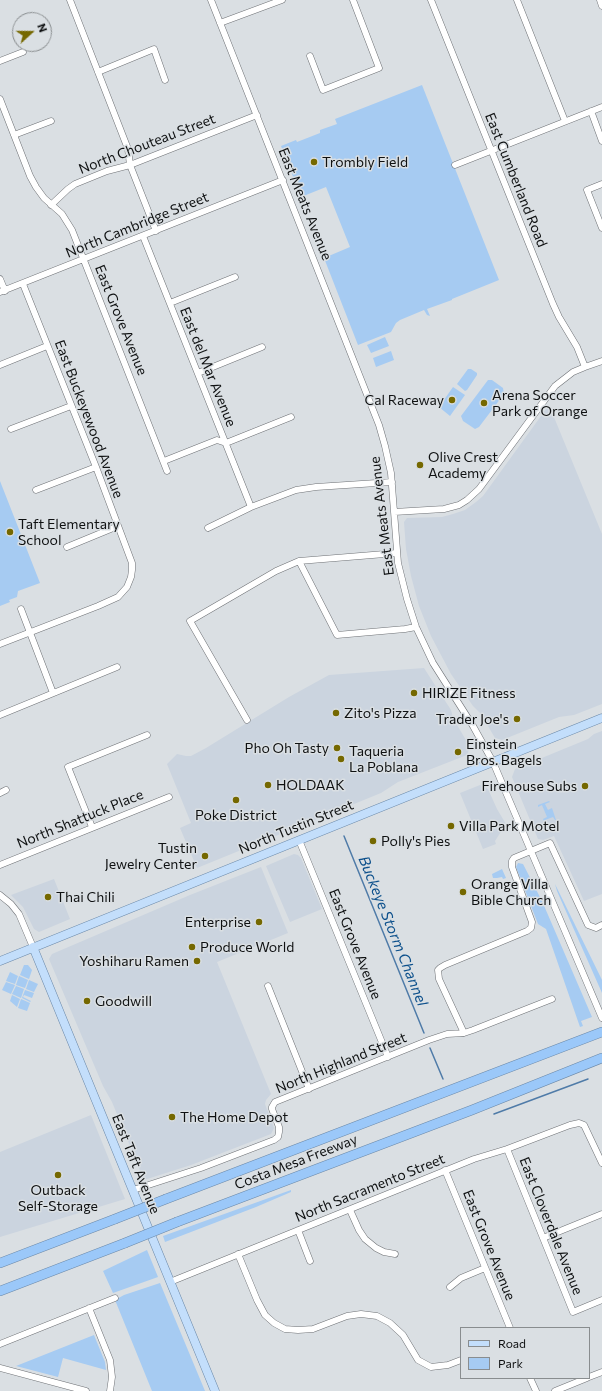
<!DOCTYPE html>
<style>
body{margin:0}
#map{position:relative;width:602px;height:1391px;overflow:hidden;background:#dadfe3;font-family:Commissioner,sans-serif}
canvas{display:block}
.legend{position:absolute;left:460px;top:1327px;width:130px;height:52px;box-sizing:border-box;background:#dadfe3;border:1px solid #898d8f;margin:0;padding:5px 7px;list-style:none;font-size:12px;color:#0f1112}
.legend li{display:flex;align-items:center;gap:8px;height:20px}
.legend b{width:20px;border:1px solid #898d8f}
.north{position:absolute;left:12px;top:12px;width:40px;height:40px;box-sizing:border-box;background:#dadfe3;border:1px solid #898d8f;border-radius:50%;rotate:69deg;font-size:11px;font-weight:700;line-height:16px;text-align:center;color:#0f1112}
.north::after{content:'';display:block;margin:auto;width:14px;height:18px;background:#756800;clip-path:polygon(50% 0,100% 100%,50% 72%,0 100%)}
</style>
<div id="map">
<canvas width="602" height="1391"></canvas>
<ul class="legend">
<li><b style="height:5px;background:#c3defb"></b>Road</li>
<li><b style="height:11px;background:#a6cbf2"></b>Park</li>
</ul>
<div class="north">N</div>
</div>
<script>
const ctx = document.querySelector('canvas').getContext('2d');
ctx.lineJoin = 'round';
function fillPath(path, color) { ctx.fillStyle = color; ctx.fill(path, 'evenodd'); }
const shape = rows => new Path2D(rows.map(r => 'M' + r).join(''));
function trace(path, color, width, dash) { ctx.strokeStyle = color; ctx.lineWidth = width; ctx.lineCap = dash ? 'butt' : 'round'; ctx.setLineDash(dash || []); ctx.stroke(path); }
function write(font, color, halo, rows, align = 'center') {
  ctx.font = font + ' Commissioner,sans-serif'; ctx.lineWidth = 3; ctx.setLineDash([]); ctx.textBaseline = 'middle'; ctx.strokeStyle = halo; ctx.fillStyle = color; for (const [text, x, y, turn = 0] of rows) {
    ctx.save(); ctx.translate(x, y); ctx.rotate((+turn || 0) * Math.PI / 180); ctx.textAlign = isNaN(turn) ? turn : align; if (halo) ctx.strokeText(text, 0, 0); ctx.fillText(text, 0, 0); ctx.restore();
  }
}
const built = shape([
 [549,405,602,534,602,704,574,715,559,717,502,740,495,738,481,714,473,706,451,674,431,636,419,606,411,576,406,549,404,522,407,518,442,517,453,514,465,510,476,502,483,496],
 [424,668,451,710,453,718,470,747,467,755,398,782,381,793,197,868,180,828,191,823,167,764,177,754,186,756,191,756,206,748,289,697,329,675],
 [602,731,602,894,584,901,554,836,543,840,538,839,512,777,515,769,588,739,594,734],
 [480,785,488,789,497,809,506,824,495,841,496,844,483,849,460,793],
 [294,854,298,855,301,858,322,909,290,922,266,866],
 [261,867,288,933,217,962,271,1094,266,1100,265,1104,274,1128,271,1134,191,1165,144,1180,112,1102,103,1086,49,959,52,954,190,895],
 [54,879,70,919,39,932,34,929,23,907,11,895],
 [91,1115,125,1199,0,1237,0,1152]
]);
const green = shape([
 [422,85,499,280,452,299,452,300,427,309,430,316,427,315,424,310,400,320,396,323,391,332,358,345,324,258,350,247,326,187,301,197,281,146,296,140,297,142,320,133,320,130,337,124,335,119],
 [385,337,389,346,371,353,367,345],
 [391,351,394,360,376,367,373,358],
 [468,369,471,369,477,373,477,375,467,390,465,391,457,384],
 [488,380,492,380,503,388,504,394,479,427,475,429,463,421,461,416],
 [453,387,465,395,450,416,439,407],
 [0,481,40,583,18,591,17,597,9,600,10,602,0,606],
 [549,801,550,802,545,804,548,810,552,808,556,820,555,820,553,817,545,820,547,824,545,824,543,819,547,817,542,805,538,807,538,805],
 [518,863,523,864,542,901,592,1017,581,1021,583,1026,580,1027,546,929,538,924,516,867],
 [502,869,506,878,503,879,502,877,497,878,493,878,492,874],
 [555,884,602,980,602,993,557,891],
 [24,965,28,965,32,970,29,979,20,975],
 [10,972,18,976,15,984,6,981],
 [19,976,28,980,25,988,16,985],
 [29,980,38,984,34,992,26,989],
 [6,982,15,985,11,994,2,990],
 [16,986,24,989,21,998,12,994],
 [25,990,34,993,32,998,24,995,23,997,31,1001,30,1002,22,998],
 [12,995,20,999,17,1007,10,1001],
 [21,999,30,1003,27,1011,18,1008],
 [291,1190,291,1192,256,1207,165,1242,163,1236],
 [147,1250,158,1277,113,1293,103,1271],
 [160,1283,205,1391,152,1391,115,1300,124,1295],
 [94,1335,105,1362,106,1370,63,1358,58,1377,16,1366]
]);
const stream = shape([
 [344,836,424,1033],
 [430,1048,443,1079],
 [494,1114,588,1079]
]);
const minor = shape([
 [70,0,128,149,130,165,156,231],
 [211,0,379,425,385,446,391,473,398,563,407,599,416,627,433,663,473,726,493,762,602,1018],
 [431,0,553,304,559,317,577,347,585,367],
 [517,0,565,121],
 [600,0,602,6],
 [220,23,282,0],
 [310,56,323,90,379,68,353,0],
 [0,61,23,52],
 [98,72,154,49,165,80],
 [0,99,30,176,36,187,44,198,62,214,72,230,167,471],
 [591,111,602,141],
 [14,135,51,121],
 [455,165,602,107],
 [602,184,587,190,602,228],
 [51,205,68,189,75,184,107,171,130,165,257,115],
 [143,236,251,507],
 [0,279,5,291],
 [0,292,283,180],
 [170,303,235,277],
 [0,365,47,346],
 [198,373,262,347],
 [11,429,71,406],
 [164,461,217,440,226,443,291,417],
 [36,490,96,467],
 [394,512,444,509,459,505,467,500,479,489,555,386,573,372,585,367,602,361],
 [208,528,251,507,296,490,316,487,392,482],
 [67,547,118,526],
 [299,561,337,635,405,629,416,627],
 [21,609,53,693],
 [0,644,98,606,118,597,127,587,131,577,132,570,132,563,96,467,23,284],
 [0,715,117,667],
 [247,720,190,621,276,571,299,561,397,553],
 [0,793,6,790],
 [92,827,68,767,147,735],
 [299,840,388,1057],
 [0,865,169,797],
 [0,895,11,904,19,914,33,947],
 [268,986,309,1089],
 [464,1033,439,979,438,970,440,968,445,965,527,931,531,928,532,922,512,867,512,861,514,858,550,843,588,925,596,928,602,925],
 [507,1149,573,1312,602,1300],
 [445,1170,510,1328],
 [133,1190,201,1168,274,1140,278,1137,279,1132,279,1127,272,1109,272,1107,275,1102,429,1040,447,1034,464,1033,473,1030,552,999],
 [350,1210,359,1230,365,1239,376,1248,384,1252,395,1254],
 [298,1230,310,1261],
 [543,1238,602,1214],
 [238,1254,257,1300,265,1315,274,1323,285,1329,298,1330,313,1329,347,1316,361,1314,377,1316,390,1323,403,1335,418,1360,431,1367,448,1365,461,1360],
 [170,1282,474,1159,507,1149,570,1125,579,1123,584,1125,602,1163],
 [450,1287,461,1278,485,1268],
 [89,1308,110,1360,112,1377,110,1391],
 [0,1344,115,1298],
 [0,1368,86,1391],
 [589,1377,602,1372],
 [530,1378,536,1391],
 [555,1391,587,1378]
]);
const major = shape([
 [33,947,215,1391],
 [0,961,602,718]
]);
const highway = shape([
 [166,1199,602,1032],
 [177,1222,472,1110,602,1058],
 [0,1263,115,1219],
 [0,1291,125,1243]
]);
const highwayBridge = shape([
 [115,1219,166,1199],
 [125,1243,177,1222]
]);
const markers = [
 [314,162,4,"#756800"],
 [452,400,4,"#756800"],
 [484,403,4,"#756800"],
 [420,465,4,"#756800"],
 [10,532,4,"#756800"],
 [414,693,4,"#756800"],
 [336,713,4,"#756800"],
 [517,719,4,"#756800"],
 [337,748,4,"#756800"],
 [458,752,4,"#756800"],
 [341,759,4,"#756800"],
 [268,785,4,"#756800"],
 [585,786,4,"#756800"],
 [236,800,4,"#756800"],
 [451,826,4,"#756800"],
 [373,841,4,"#756800"],
 [205,856,4,"#756800"],
 [463,892,4,"#756800"],
 [48,897,4,"#756800"],
 [259,922,4,"#756800"],
 [192,947,4,"#756800"],
 [197,961,4,"#756800"],
 [87,1001,4,"#756800"],
 [172,1117,4,"#756800"],
 [58,1175,4,"#756800"]
];
const streetNames = [
 ["North Chouteau Street",147,144,-21],
 ["East Cumberland Road",516,180,68],
 ["East Meats Avenue",305,204,68],
 ["North Cambridge Street",137,225,-22],
 ["East Grove Avenue",121,320,68],
 ["East del Mar Avenue",208,367,68],
 ["East Buckeyewood Avenue",89,419,69],
 ["East Meats Avenue",382,516,-97],
 ["North Shattuck Place",80,819,-22],
 ["North Tustin Street",296,827,-22],
 ["East Grove Avenue",355,944,68],
 ["North Highland Street",341,1063,-22],
 ["Costa Mesa Freeway",296,1162,-21],
 ["East Taft Avenue",136,1164,68],
 ["North Sacramento Street",370,1188,-22],
 ["East Cloverdale Avenue",551,1226,68],
 ["East Grove Avenue",489,1245,68]
];
const poiNames = [
 ["Trombly Field",322,162],
 ["Arena Soccer",492,395],
 ["Park of Orange",492,411],
 ["Cal Raceway",444,400,"right"],
 ["Olive Crest",428,457],
 ["Academy",428,473],
 ["Taft Elementary",18,524],
 ["School",18,540],
 ["HIRIZE Fitness",422,693],
 ["Zito's Pizza",344,713],
 ["Trader Joe's",509,719,"right"],
 ["Einstein",466,744],
 ["Bros. Bagels",466,760],
 ["Pho Oh Tasty",329,748,"right"],
 ["Taqueria",349,751],
 ["La Poblana",349,767],
 ["HOLDAAK",276,785],
 ["Firehouse Subs",577,786,"right"],
 ["Poke District",236,815,"center"],
 ["Villa Park Motel",459,826],
 ["Polly's Pies",381,841],
 ["Tustin",197,848,"right"],
 ["Jewelry Center",197,864,"right"],
 ["Orange Villa",471,884],
 ["Bible Church",471,900],
 ["Thai Chili",56,897],
 ["Enterprise",251,922,"right"],
 ["Produce World",200,947],
 ["Yoshiharu Ramen",189,961,"right"],
 ["Goodwill",95,1001],
 ["The Home Depot",180,1117],
 ["Outback",58,1190,"center"],
 ["Self-Storage",58,1206,"center"]
];
const waterNames = [
 ["Buckeye Storm Channel",393,931,68]
];
fillPath(built, '#cbd4df');
fillPath(green, '#a6cbf2');
trace(stream, '#4f7ba8', 1.5);
trace(minor, '#6e7175', 7);
trace(major, '#6a88a8', 9);
trace(highway, '#6a88a8', 10);
trace(minor, '#fff', 6);
trace(major, '#c3defb', 8);
trace(highway, '#9bc8f9', 9);
trace(highwayBridge, '#6a88a8', 10, []);
trace(highwayBridge, '#9bc8f9', 9);
for (const [x, y, r, color] of markers) { const dot = new Path2D(); dot.arc(x, y, r, 0, 2 * Math.PI); ctx.fillStyle = color; ctx.fill(dot); trace(dot, '#dadfe3', 1.5); }
write('14px', '#0f1112', '#dadfe3', streetNames);
write('14px', '#0f1112', '#dadfe3', poiNames, 'left');
write('italic 15px', '#0e518c', '#dadfe3', waterNames);
</script>
